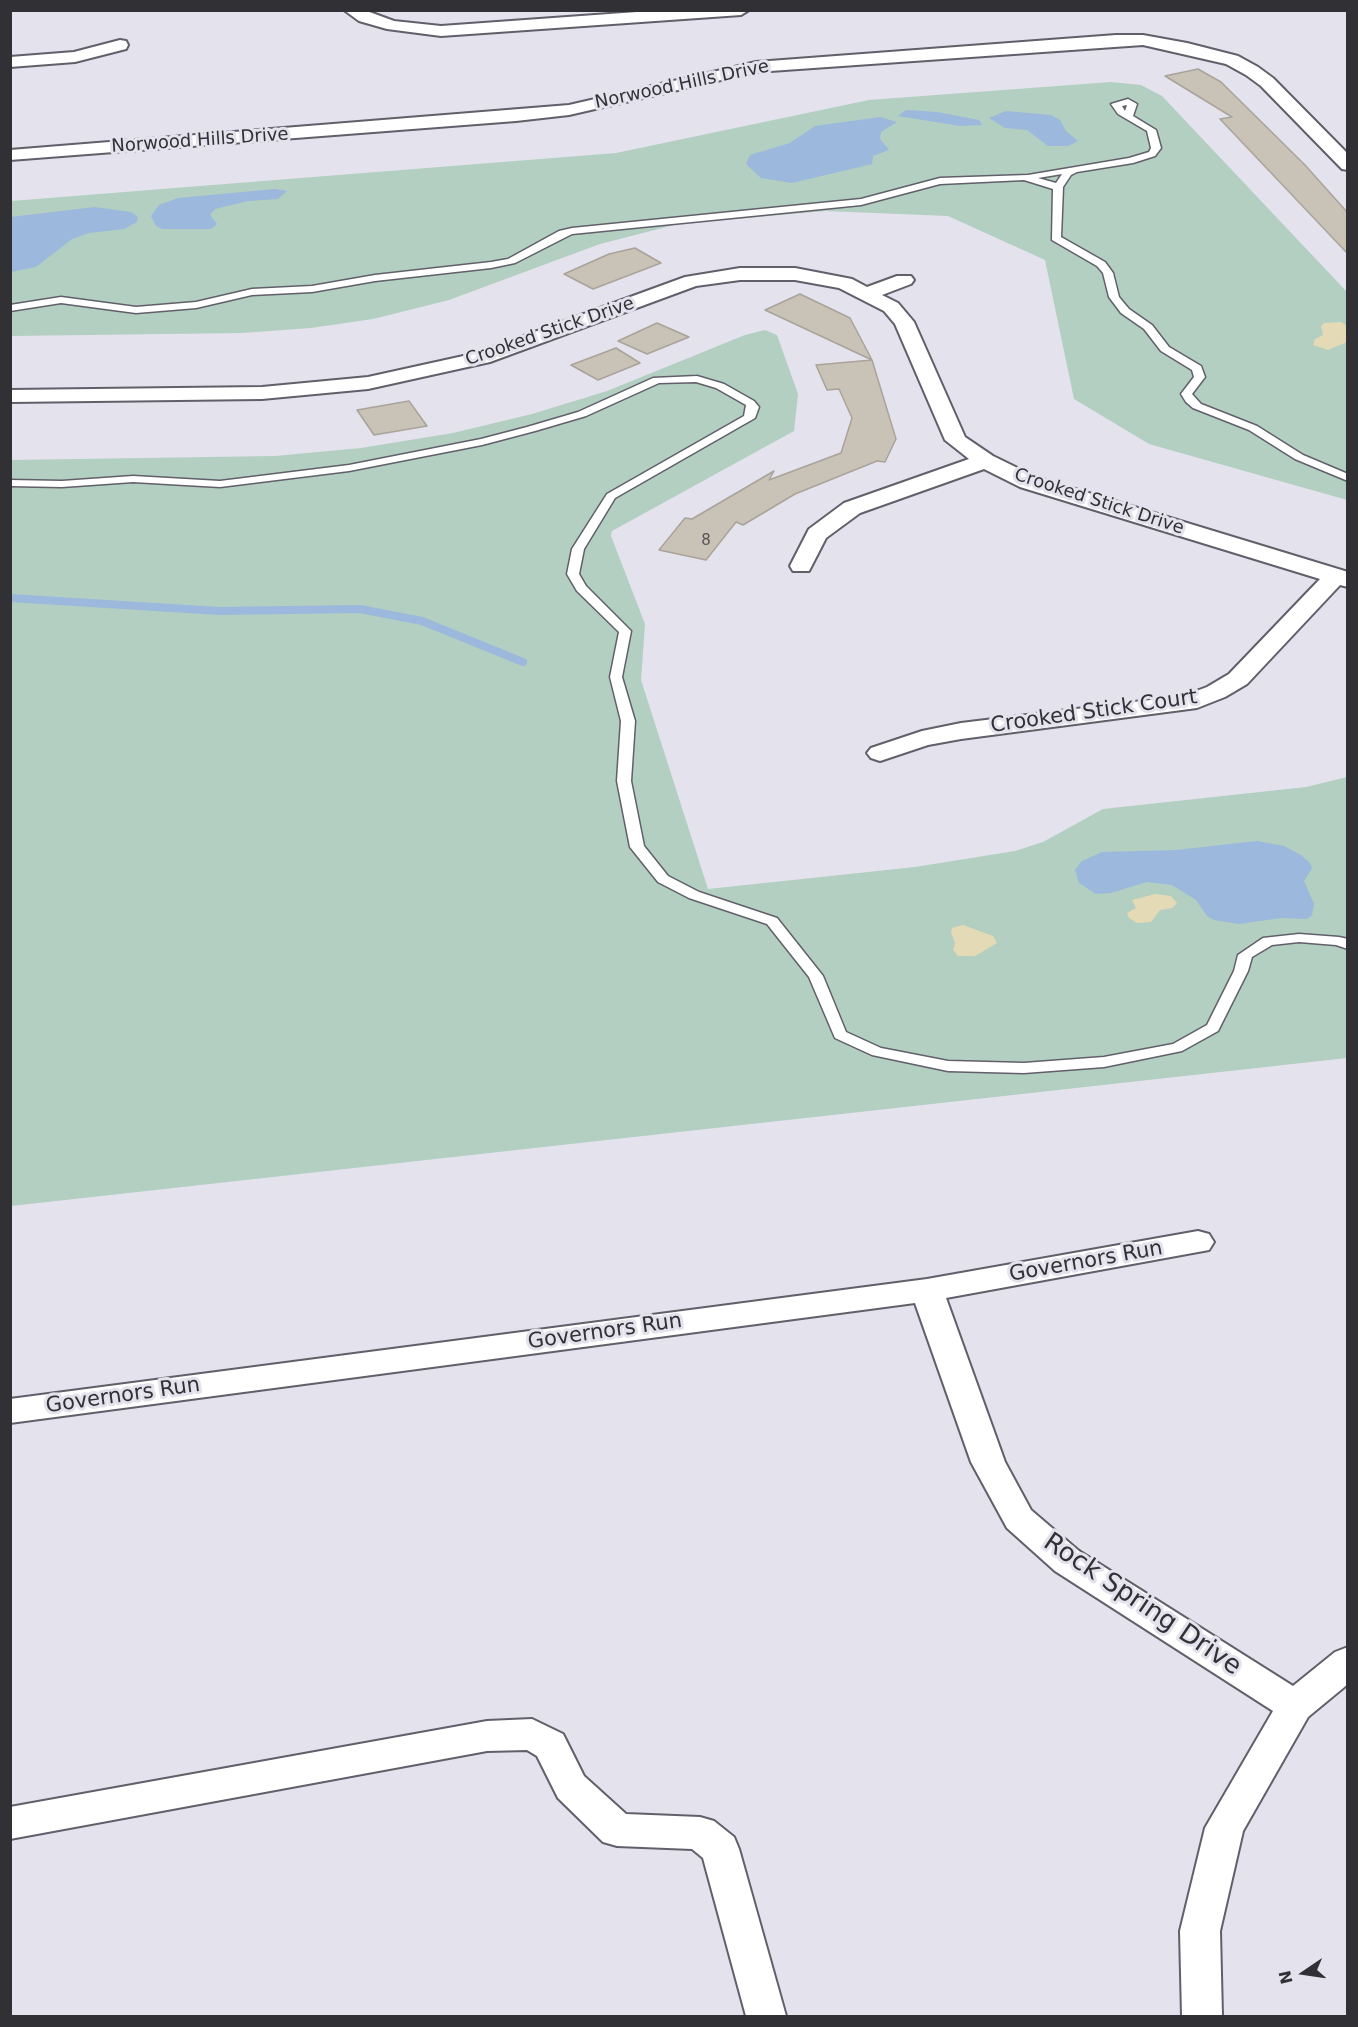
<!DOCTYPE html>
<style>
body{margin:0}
#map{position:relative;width:1358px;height:2027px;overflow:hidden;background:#e4e2ed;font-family:"DejaVu Sans",sans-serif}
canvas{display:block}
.frame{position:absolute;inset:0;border:12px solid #313034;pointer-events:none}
.north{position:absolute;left:1274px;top:1943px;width:60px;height:60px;-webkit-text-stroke:4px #e4e2ed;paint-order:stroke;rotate:257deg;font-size:16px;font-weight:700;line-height:24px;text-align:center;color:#313034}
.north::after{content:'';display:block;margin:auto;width:21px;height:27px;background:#313034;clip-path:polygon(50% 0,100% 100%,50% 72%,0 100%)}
</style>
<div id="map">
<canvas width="1358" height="2027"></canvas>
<div class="frame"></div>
<div class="north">N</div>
</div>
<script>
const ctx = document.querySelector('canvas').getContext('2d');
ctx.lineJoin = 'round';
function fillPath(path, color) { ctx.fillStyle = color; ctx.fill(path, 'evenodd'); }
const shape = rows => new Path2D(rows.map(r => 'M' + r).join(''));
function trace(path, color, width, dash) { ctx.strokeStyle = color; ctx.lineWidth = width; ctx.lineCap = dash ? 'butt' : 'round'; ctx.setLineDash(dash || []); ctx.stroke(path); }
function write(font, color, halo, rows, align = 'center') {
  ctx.font = font + ' "DejaVu Sans",sans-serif'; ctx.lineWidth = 6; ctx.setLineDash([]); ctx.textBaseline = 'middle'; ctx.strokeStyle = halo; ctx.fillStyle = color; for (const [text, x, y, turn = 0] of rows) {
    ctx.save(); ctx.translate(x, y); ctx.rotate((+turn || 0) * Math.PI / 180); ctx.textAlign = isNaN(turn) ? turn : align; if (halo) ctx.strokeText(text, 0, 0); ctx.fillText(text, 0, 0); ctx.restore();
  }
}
const green = shape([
 [1111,82,1141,85,1162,96,1347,292,1347,500,1149,444,1074,399,1045,260,948,216,826,211,678,224,600,244,449,300,373,319,311,328,242,333,11,336,11,201,616,153,869,100],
 [765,330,777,335,798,394,794,431,612,531,611,536,645,624,641,680,708,889,915,867,1015,851,1043,842,1103,809,1306,787,1347,777,1347,1058,11,1206,10,460,275,456,361,448,453,433,532,414,607,391,745,335]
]);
const sand = shape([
 [1341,322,1347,326,1347,342,1328,350,1313,345,1315,339,1323,335,1321,326,1324,323],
 [1155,894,1171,896,1177,903,1172,908,1160,910,1151,922,1137,923,1129,918,1127,913,1136,908,1132,900],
 [963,925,993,936,997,943,975,956,958,956,953,950,955,943,951,932,952,928]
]);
const water = shape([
 [906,110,937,112,979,120,982,125,960,126,898,116],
 [1006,111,1051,115,1060,120,1066,131,1078,141,1068,146,1048,146,1027,130,1005,128,989,118],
 [880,117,897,122,881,132,880,139,889,150,873,156,872,164,792,183,761,178,746,164,750,155,790,143,815,126],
 [275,189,287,191,278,199,248,201,215,209,210,215,217,224,211,229,162,229,156,226,151,216,159,205,178,198],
 [95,207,131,212,138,217,137,222,124,229,89,233,72,239,36,267,11,272,11,217],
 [1257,841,1284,846,1301,855,1310,863,1312,868,1304,881,1314,904,1312,915,1307,919,1281,918,1239,924,1214,920,1207,916,1196,900,1172,885,1147,882,1111,893,1096,894,1079,883,1075,870,1082,861,1102,852,1176,850]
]);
const stream = shape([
 [10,598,219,611,360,609,422,621,523,662]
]);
const building = shape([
 [1198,69,1221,82,1305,165,1347,212,1347,253,1220,119,1232,117,1165,76,1198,69],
 [635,248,661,263,593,289,564,274,609,254,635,248],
 [800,294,850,318,872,360,896,439,885,462,877,461,795,494,743,525,736,522,706,560,659,550,685,518,692,519,774,471,769,480,841,453,852,418,839,389,827,390,816,365,872,360,765,310,800,294],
 [657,323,689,337,647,354,618,341,657,323],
 [616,348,640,363,598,380,571,365,616,348],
 [409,401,427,426,374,435,357,410,409,401]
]);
const lane = shape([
 [1128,99,1137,104,1133,116,1156,130,1161,148,1155,156,1133,163,1077,172,1071,175,1063,187,1061,237,1105,262,1113,273,1119,297,1129,309,1152,325,1169,347,1201,366,1205,377,1192,394,1201,404,1257,426,1303,455,1348,474,1348,481,1295,459,1249,430,1193,408,1186,402,1181,394,1194,377,1192,370,1161,351,1144,329,1121,313,1109,297,1103,273,1097,266,1052,240,1053,189,1024,180,940,184,861,205,572,234,515,263,491,268,375,281,312,292,252,295,196,308,136,313,61,303,10,311,10,305,61,297,136,307,196,302,252,289,312,286,375,275,491,262,508,259,559,231,572,228,861,199,940,178,1028,175,1129,158,1149,152,1151,148,1147,131,1118,114,1111,104,1128,99],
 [1127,105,1125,111,1122,106,1127,105],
 [1062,174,1056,183,1038,178,1062,174],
 [697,376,724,384,754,401,759,407,755,418,615,498,584,549,579,574,586,586,631,631,622,677,635,721,631,781,644,846,668,876,699,892,777,918,823,976,846,1032,881,1048,948,1061,1024,1063,1104,1057,1173,1044,1207,1025,1234,971,1238,955,1263,938,1299,934,1339,937,1348,939,1348,949,1336,945,1299,942,1272,945,1252,957,1248,971,1218,1031,1182,1051,1104,1067,1024,1073,948,1071,872,1055,835,1038,809,977,767,924,689,898,658,882,630,847,617,781,621,721,610,677,619,632,577,591,567,574,572,549,607,494,744,416,746,405,716,388,696,382,659,383,586,416,535,431,482,445,349,471,220,487,133,482,62,487,10,486,10,480,62,481,133,476,220,481,349,465,481,439,527,427,578,412,653,378,697,376]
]);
const street = shape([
 [344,10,364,10,394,21,441,26,665,10,749,10,741,15,441,36,387,29,359,21,344,10],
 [1116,35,1143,35,1187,43,1238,56,1258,67,1273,78,1348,154,1348,170,1342,169,1261,86,1246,75,1226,64,1143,45,756,72,569,115,516,121,10,160,10,150,569,105,756,62,1116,35],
 [120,40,126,41,128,45,126,49,75,62,10,67,10,57,74,52,120,40],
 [740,268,795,268,852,279,867,287,897,276,911,276,914,280,911,284,882,295,898,303,914,322,965,437,993,456,1036,477,1348,572,1348,587,1340,585,1247,684,1225,697,1197,708,961,739,928,745,880,761,871,758,867,753,871,748,922,731,961,723,1183,696,1207,687,1229,674,1320,579,1020,487,984,469,860,513,826,538,809,571,793,571,790,566,809,529,844,503,969,459,945,440,895,324,884,311,839,288,795,280,740,280,696,286,490,362,368,389,262,399,10,402,10,390,262,387,368,377,477,353,685,277,740,268],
 [1198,1231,1209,1234,1214,1242,1209,1250,946,1298,1005,1462,1031,1510,1079,1551,1293,1686,1335,1652,1348,1647,1348,1684,1308,1717,1243,1831,1220,1931,1222,2016,1182,2016,1180,1931,1205,1828,1273,1711,1055,1571,1007,1528,971,1462,915,1303,10,1423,10,1399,927,1279,1198,1231],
 [532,1719,563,1734,584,1776,626,1814,700,1817,714,1821,734,1837,739,1849,786,2016,746,2016,703,1858,692,1849,617,1846,603,1842,558,1798,537,1756,527,1750,487,1751,10,1839,10,1807,487,1721,532,1719]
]);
const farNumbernames = [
 ["8",706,541]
];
const farStreetnames = [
 ["Norwood Hills Drive",682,85,-12],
 ["Norwood Hills Drive",200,141,-4],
 ["Crooked Stick Drive",550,332,-19],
 ["Crooked Stick Drive",1099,502,18]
];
const streetNames = [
 ["Crooked Stick Court",1094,712,-8],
 ["Governors Run",1086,1262,-10],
 ["Governors Run",605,1332,-8],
 ["Governors Run",123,1396,-8]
];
const nearStreetnames = [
 ["Rock Spring Drive",1142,1605,34]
];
fillPath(green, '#b2cfc1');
fillPath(sand, '#e4dab5');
fillPath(water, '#9cb8dc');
trace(stream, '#9cb8dc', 8);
fillPath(building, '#c8c2b7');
trace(building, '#aaa39a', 1.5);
trace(lane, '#615f69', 3);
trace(street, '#615f69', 4);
fillPath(lane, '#fff');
fillPath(street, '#fff');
write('15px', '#575455', null, farNumbernames);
write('18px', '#313034', '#e4e2ed', farStreetnames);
write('21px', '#313034', '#e4e2ed', streetNames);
write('26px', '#313034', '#e4e2ed', nearStreetnames);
</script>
